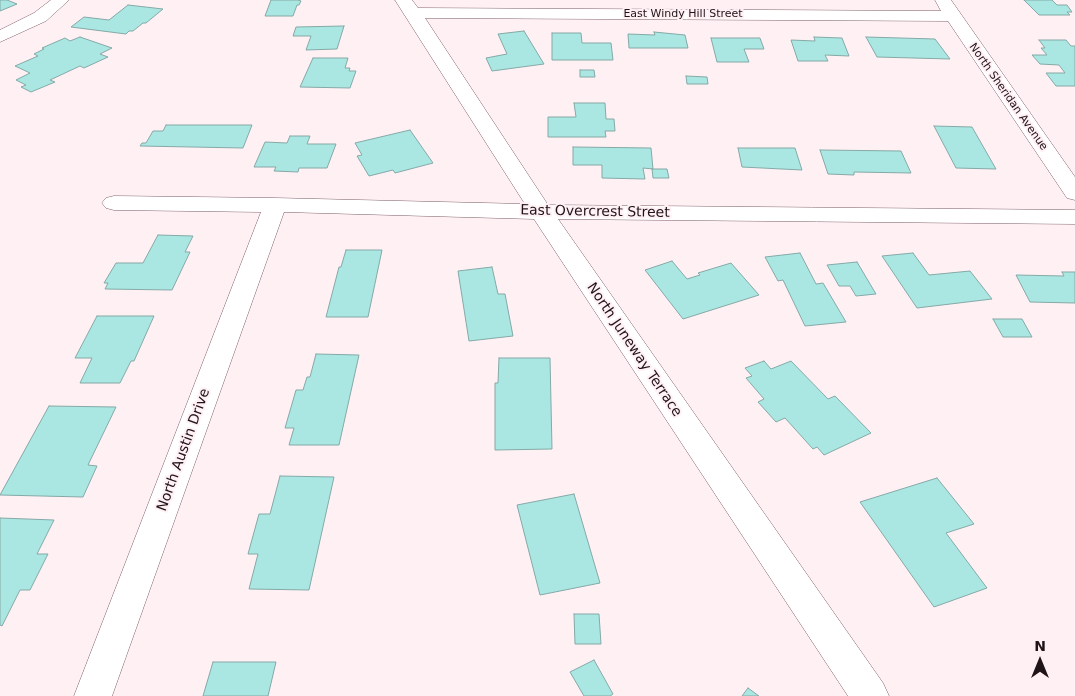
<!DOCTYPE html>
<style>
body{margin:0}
#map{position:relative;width:1075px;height:696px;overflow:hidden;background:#fff0f4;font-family:"DejaVu Sans",sans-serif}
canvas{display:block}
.north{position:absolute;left:1015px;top:636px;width:50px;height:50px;-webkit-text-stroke:4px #fff0f4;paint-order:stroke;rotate:0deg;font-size:14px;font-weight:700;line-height:20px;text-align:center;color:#201418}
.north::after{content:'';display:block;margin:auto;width:18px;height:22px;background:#201418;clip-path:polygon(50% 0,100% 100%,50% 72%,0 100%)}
</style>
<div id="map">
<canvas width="1075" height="696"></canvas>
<div class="north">N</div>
</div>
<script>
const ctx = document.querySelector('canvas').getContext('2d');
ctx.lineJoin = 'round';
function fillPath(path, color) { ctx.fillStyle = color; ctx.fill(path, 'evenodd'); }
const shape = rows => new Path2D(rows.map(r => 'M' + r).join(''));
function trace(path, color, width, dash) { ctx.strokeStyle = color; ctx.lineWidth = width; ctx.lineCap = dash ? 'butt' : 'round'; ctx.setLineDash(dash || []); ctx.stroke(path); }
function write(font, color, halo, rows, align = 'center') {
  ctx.font = font + ' "DejaVu Sans",sans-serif'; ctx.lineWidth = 4; ctx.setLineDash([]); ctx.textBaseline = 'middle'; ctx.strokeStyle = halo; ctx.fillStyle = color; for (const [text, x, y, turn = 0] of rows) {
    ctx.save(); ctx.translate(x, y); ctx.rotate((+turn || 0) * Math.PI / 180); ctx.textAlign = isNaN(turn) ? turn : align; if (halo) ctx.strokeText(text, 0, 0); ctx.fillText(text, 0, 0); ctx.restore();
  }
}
const building = shape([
 [0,0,7,0,17,4,0,11,0,0],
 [271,0,298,0,301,1,299,5,297,5,293,16,265,16,271,0],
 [1024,0,1052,0,1057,5,1067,5,1072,12,1067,12,1070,15,1039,15,1024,0],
 [128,5,163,9,146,23,143,23,133,31,129,31,126,34,71,27,84,17,109,20,128,5],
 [344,26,337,49,306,50,311,36,293,36,296,27,344,26],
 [524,31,544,64,492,71,486,58,507,54,498,34,524,31],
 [654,32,685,35,688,48,629,48,628,34,655,35,654,32],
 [552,33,581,33,582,43,611,43,613,60,552,60,552,33],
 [80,37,112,48,100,54,108,57,84,68,80,66,50,80,55,82,31,92,21,87,26,85,16,80,30,73,15,66,38,56,34,54,44,49,42,48,65,38,70,41,80,37],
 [814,37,842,38,849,56,825,55,828,61,798,61,791,40,815,41,814,37],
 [866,37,935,39,950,59,877,57,866,37],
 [711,38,760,38,764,49,744,49,749,62,717,62,711,38],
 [1039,40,1066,40,1071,46,1075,46,1075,86,1056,86,1046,73,1065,73,1059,65,1040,64,1032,55,1047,55,1041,48,1045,48,1039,40],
 [313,58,348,58,345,68,350,68,349,71,356,71,350,88,300,87,313,58],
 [580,70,594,70,595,77,580,77,580,70],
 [686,76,707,77,708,84,687,84,686,76],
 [574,103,605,103,606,119,614,119,615,131,605,131,606,137,548,137,548,117,576,117,574,103],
 [166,125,252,125,243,148,140,146,142,143,146,143,153,131,163,131,166,125],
 [934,126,972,127,996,169,956,168,934,126],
 [410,130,433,163,395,173,393,170,369,176,357,156,362,155,355,143,410,130],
 [290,136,310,136,307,144,336,144,327,168,299,168,298,172,274,171,276,167,254,167,265,142,287,143,290,136],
 [573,147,651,148,653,169,643,168,645,179,602,178,602,165,573,165,573,147],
 [738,148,795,148,802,170,742,167,738,148],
 [820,150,901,151,911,173,854,172,854,175,828,174,820,150],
 [652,169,667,169,669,178,653,178,652,169],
 [158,235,193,236,185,252,190,252,172,290,105,289,108,283,104,283,116,263,143,263,158,235],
 [346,250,382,250,368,317,326,317,339,267,341,267,346,250],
 [800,253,816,284,823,283,846,322,805,326,783,280,778,281,765,257,800,253],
 [913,253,929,275,970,271,992,299,917,308,882,256,913,253],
 [672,261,687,279,700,275,698,273,731,263,759,295,683,319,645,270,672,261],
 [857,262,876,294,856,296,850,286,839,286,827,265,857,262],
 [492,267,498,294,505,294,513,336,469,341,458,271,492,267],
 [1062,272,1075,272,1075,303,1030,302,1016,275,1064,276,1062,272],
 [97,316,154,316,134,361,131,361,120,383,80,383,92,358,75,358,97,316],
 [993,319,1022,319,1032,337,1003,337,993,319],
 [316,354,359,355,339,445,289,445,294,428,285,428,296,390,303,390,307,377,310,377,316,354],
 [499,358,550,358,552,449,495,450,495,383,498,383,499,358],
 [764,361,771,369,791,361,828,399,835,396,871,433,824,455,817,447,813,449,785,418,776,422,758,402,764,399,746,378,752,376,745,368,764,361],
 [49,406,116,407,88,465,97,466,83,497,0,495,49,406],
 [280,476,334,477,309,590,249,589,258,554,248,554,259,514,270,514,280,476],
 [937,478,974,524,946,533,987,588,934,607,860,502,937,478],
 [574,494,600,583,540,595,517,505,574,494],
 [0,518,54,520,37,554,48,554,30,590,20,590,2,626,0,625,0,518],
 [574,614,599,614,601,644,575,644,574,614],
 [594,660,613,694,610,696,584,696,570,672,594,660],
 [213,662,276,662,268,696,203,696,213,662],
 [748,688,759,696,742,696,748,688]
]);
const minor = shape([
 [51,0,69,0,46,21,0,42,0,30,34,13,51,0],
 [395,0,412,0,418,8,941,11,935,0,951,0,1075,177,1075,200,1067,198,948,21,425,18,548,205,1075,210,1075,224,558,219,883,683,889,696,848,696,534,219,284,212,112,696,74,696,261,212,114,210,106,208,102,203,106,198,114,196,275,198,525,204,395,0]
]);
const farStreetnames = [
 ["East Windy Hill Street",683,14],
 ["North Sheridan Avenue",1008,97,55]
];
const streetNames = [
 ["East Overcrest Street",595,212,1],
 ["North Juneway Terrace",634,350,56],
 ["North Austin Drive",184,450,-70]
];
fillPath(building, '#aae7e2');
trace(building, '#84a9a6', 1);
trace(minor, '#7e6068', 1);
fillPath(minor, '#fff');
write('11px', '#201418', '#fff0f4', farStreetnames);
write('14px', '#201418', '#fff0f4', streetNames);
</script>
